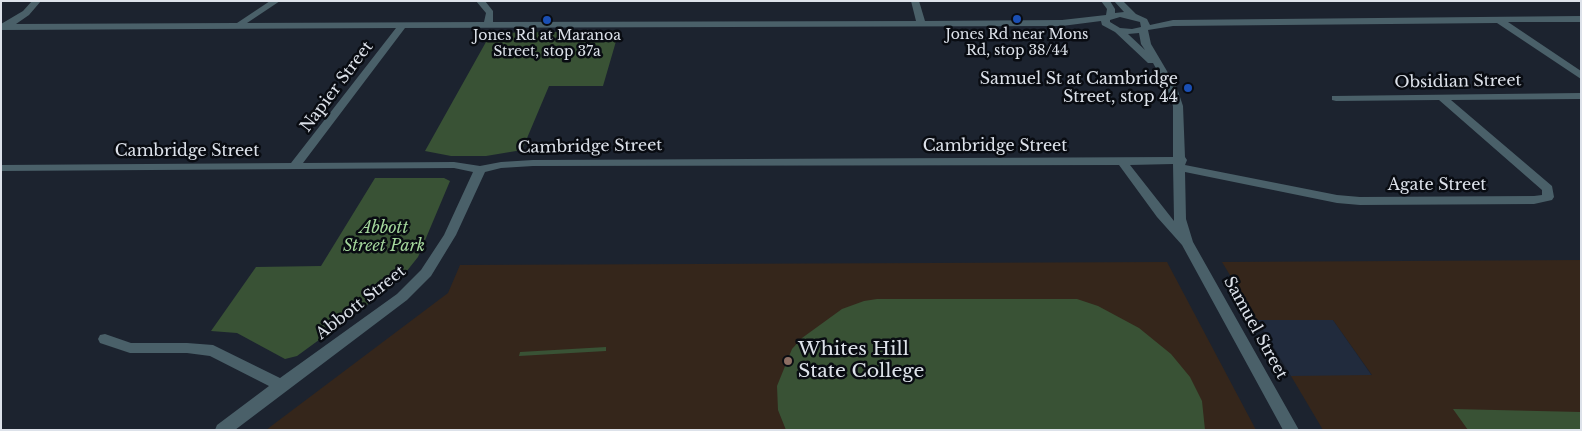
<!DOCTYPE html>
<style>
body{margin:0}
#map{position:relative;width:1582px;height:431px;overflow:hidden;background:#1c232f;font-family:"Libre Baskerville",serif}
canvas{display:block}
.frame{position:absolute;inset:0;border:2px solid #dde2ea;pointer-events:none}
</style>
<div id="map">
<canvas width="1582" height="431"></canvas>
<div class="frame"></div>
</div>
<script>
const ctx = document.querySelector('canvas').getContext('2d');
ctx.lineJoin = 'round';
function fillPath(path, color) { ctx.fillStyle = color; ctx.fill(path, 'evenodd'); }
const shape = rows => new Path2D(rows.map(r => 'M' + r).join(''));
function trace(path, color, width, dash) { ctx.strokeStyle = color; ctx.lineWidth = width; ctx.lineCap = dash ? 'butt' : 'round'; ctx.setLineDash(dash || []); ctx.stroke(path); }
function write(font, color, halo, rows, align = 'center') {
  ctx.font = font + ' "Libre Baskerville",serif'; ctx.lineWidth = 5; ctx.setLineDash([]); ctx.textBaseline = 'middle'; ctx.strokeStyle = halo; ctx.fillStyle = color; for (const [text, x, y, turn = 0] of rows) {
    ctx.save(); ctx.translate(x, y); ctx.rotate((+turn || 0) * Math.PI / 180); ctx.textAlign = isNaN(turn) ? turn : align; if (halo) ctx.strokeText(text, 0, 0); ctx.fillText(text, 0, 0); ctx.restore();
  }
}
const built = shape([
 [1257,320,1333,320,1372,376,1291,376]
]);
const education = shape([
 [1581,260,1581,430,1323,430,1291,376,1372,375,1333,320,1257,320,1222,262],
 [1167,262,1256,430,266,430,448,293,460,265]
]);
const green = shape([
 [619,31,603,86,549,86,522,150,486,156,451,156,425,151,491,33],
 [375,178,444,178,450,181,418,257,406,272,386,291,297,356,285,359,237,333,211,331,256,267,321,266],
 [877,299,1077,299,1098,306,1139,328,1171,354,1190,377,1202,401,1205,430,786,430,778,410,777,386,792,349,802,338,842,309,864,301],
 [606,347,606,351,519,356,520,352],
 [1453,409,1581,412,1581,430,1468,430]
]);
const minor = shape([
 [32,1,41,1,29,15,16,24,237,23,270,1,280,1,247,23,484,22,486,13,476,1,485,1,493,11,493,22,916,21,911,1,919,1,925,21,1062,20,1106,15,1107,9,1101,1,1110,1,1115,9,1115,13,1124,12,1114,1,1123,1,1136,14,1147,19,1150,25,1173,20,1581,16,1581,22,1508,22,1581,71,1581,79,1497,23,1173,26,1148,30,1151,44,1177,88,1183,106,1185,157,1187,160,1185,165,1337,195,1360,197,1534,196,1542,195,1542,190,1439,100,1336,101,1332,100,1332,96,1581,93,1581,99,1451,100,1552,186,1554,197,1552,200,1534,204,1360,205,1337,203,1185,172,1186,219,1193,242,1299,430,1283,430,1182,245,1157,217,1119,165,533,166,501,168,485,172,456,235,431,276,407,300,235,430,215,430,217,425,269,386,210,356,187,353,130,353,100,343,98,339,100,335,105,334,131,343,187,343,213,345,280,378,397,294,421,270,444,235,473,172,454,168,1,171,1,165,291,163,396,28,1,30,1,24,23,11,32,1],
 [1120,17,1140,22,1141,27,1132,29,1120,28,1110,22,1110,20,1120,17],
 [1101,21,1102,25,1115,32,1148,63,1153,63,1167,88,1173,106,1173,157,533,160,501,162,480,166,454,162,303,163,405,28,1062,26,1101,21],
 [1139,33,1141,44,1145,50,1128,34,1139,33],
 [1173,164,1174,219,1174,221,1130,165,1173,164]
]);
const markers = [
 [1017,19,5,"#1a4fb4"],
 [547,20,5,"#1a4fb4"],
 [1188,88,5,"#1a4fb4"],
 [788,361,5,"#8d6e63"]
];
const farPoinames = [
 ["Jones Rd near Mons",1017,35],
 ["Rd, stop 38/44",1017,51],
 ["Jones Rd at Maranoa",547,36],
 ["Street, stop 37a",547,52]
];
const poiNames = [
 ["Samuel St at Cambridge",1178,79],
 ["Street, stop 44",1178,97]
];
const streetNames = [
 ["Obsidian Street",1458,82,-1],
 ["Napier Street",337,87,-53],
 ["Cambridge Street",995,146],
 ["Cambridge Street",590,147,-1],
 ["Cambridge Street",187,151],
 ["Agate Street",1437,185],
 ["Abbott Street",361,303,-38],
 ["Samuel Street",1255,328,61]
];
const parkNames = [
 ["Abbott",384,228],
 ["Street Park",384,246]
];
const nearPoinames = [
 ["Whites Hill",798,350],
 ["State College",798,372]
];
fillPath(built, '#212b3d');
fillPath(education, '#35261b');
fillPath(green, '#395235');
fillPath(minor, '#4a6069');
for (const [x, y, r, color] of markers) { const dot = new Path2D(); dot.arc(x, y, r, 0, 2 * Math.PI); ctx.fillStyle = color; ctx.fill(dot); trace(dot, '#090c12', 2); }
write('14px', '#dde2ea', '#090c12', farPoinames);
write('16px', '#dde2ea', '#090c12', poiNames, 'right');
write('16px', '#dde2ea', '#090c12', streetNames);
write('italic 16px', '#a4d79c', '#090c12', parkNames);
write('19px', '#dde2ea', '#090c12', nearPoinames, 'left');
</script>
